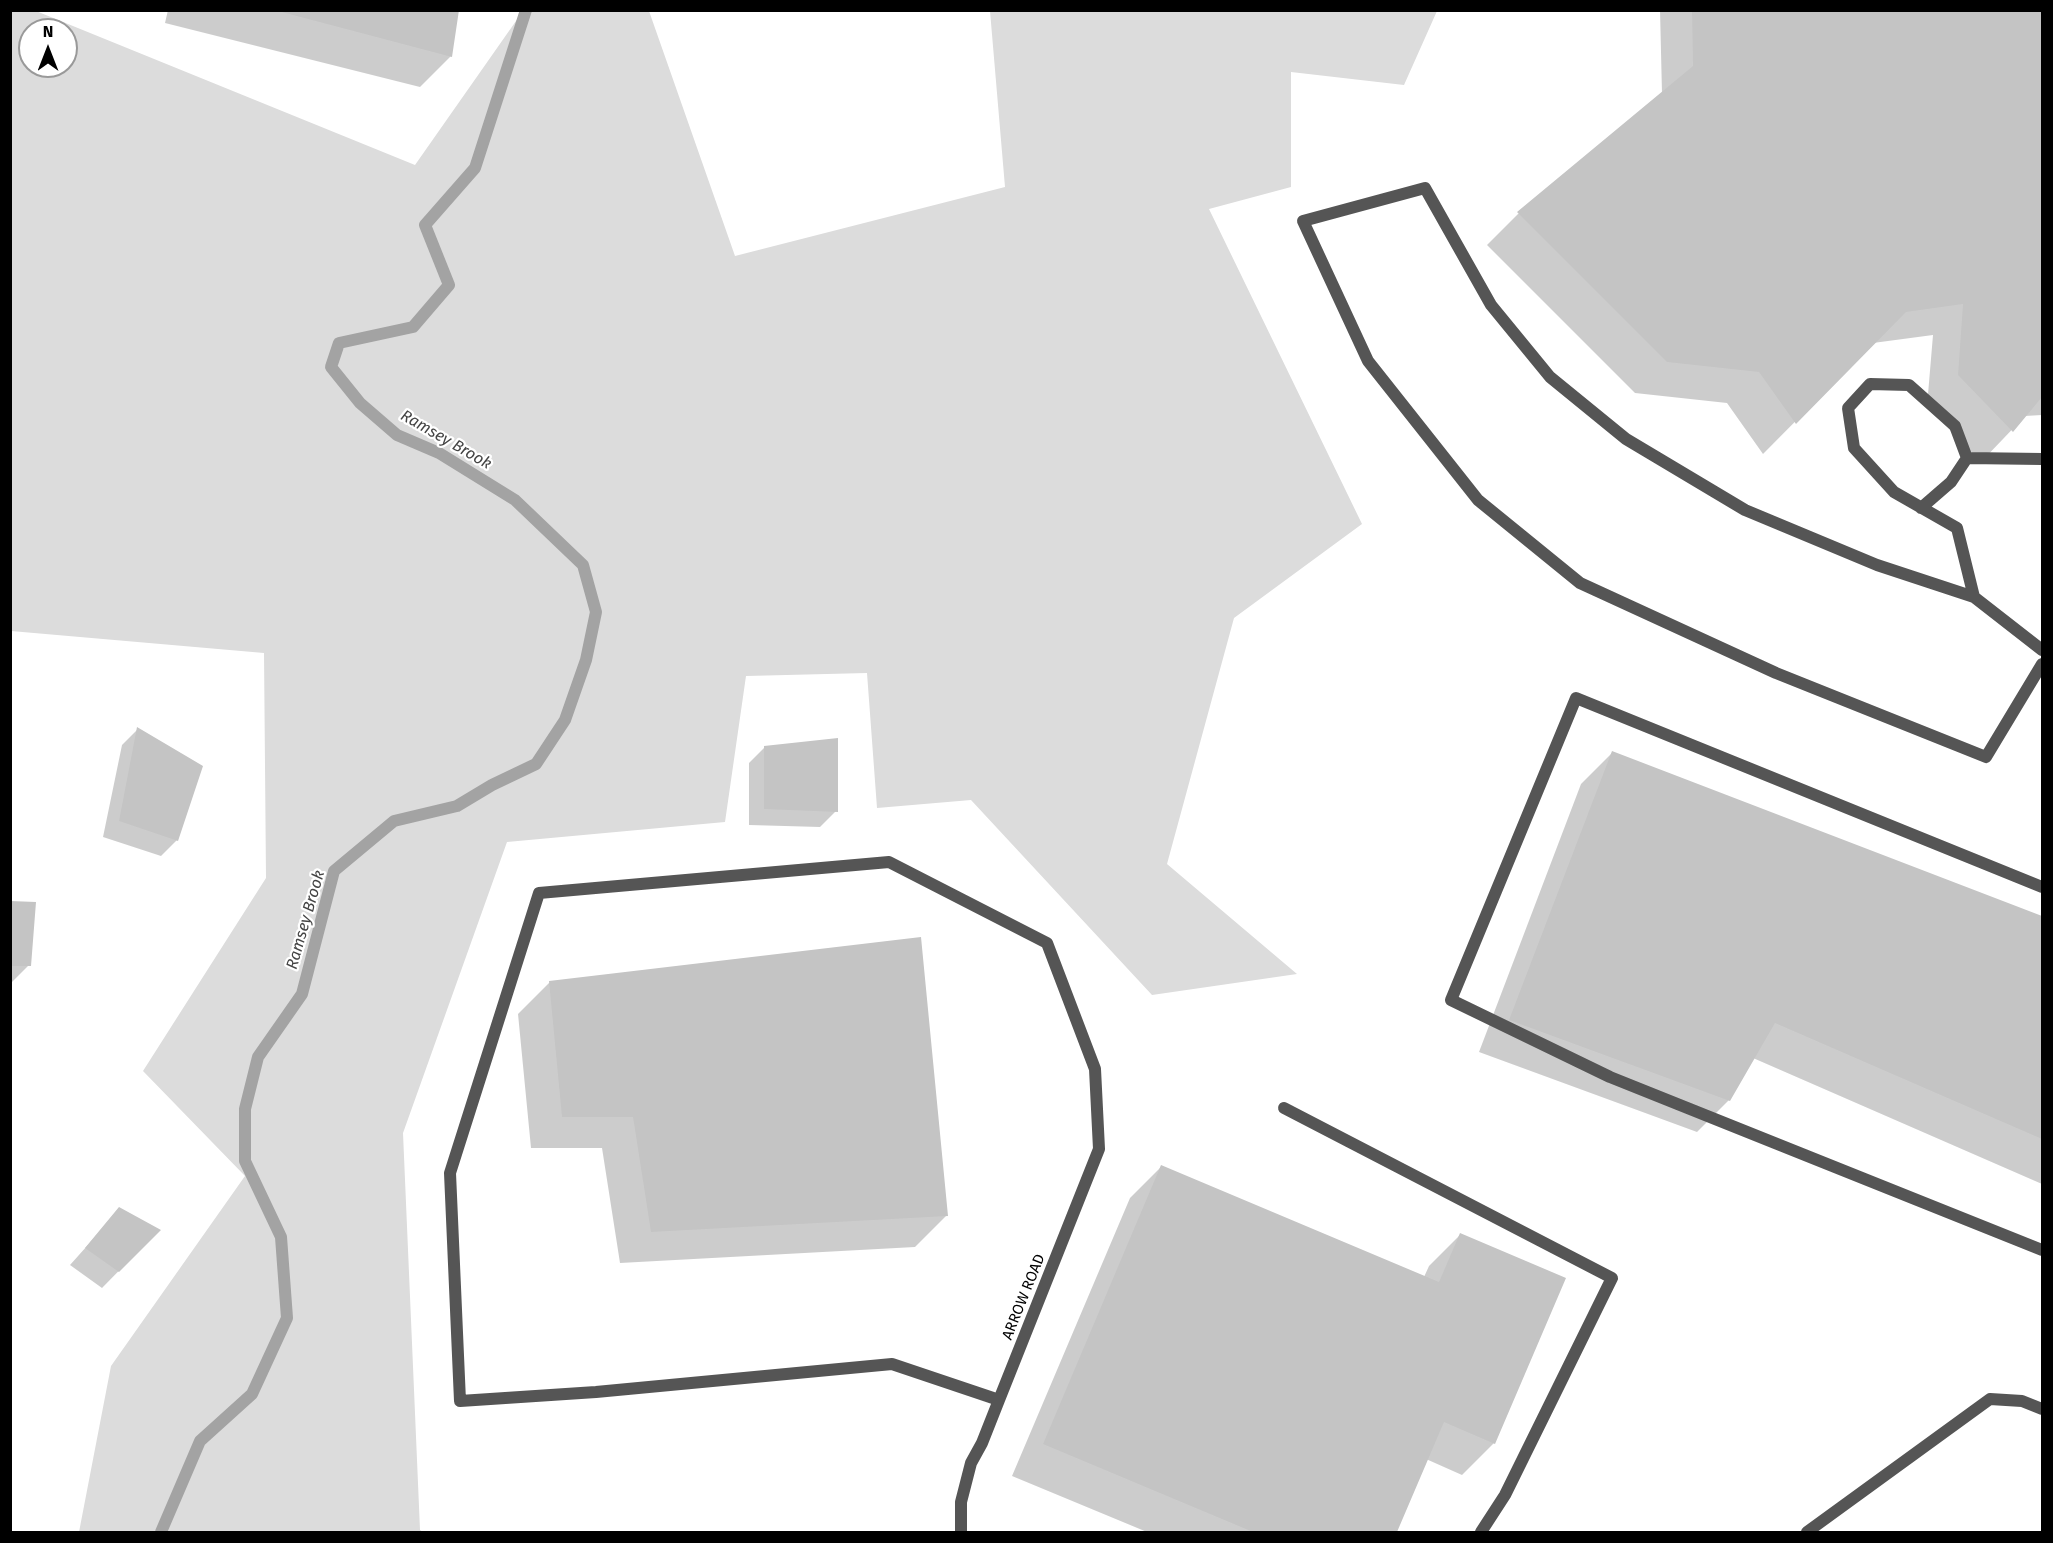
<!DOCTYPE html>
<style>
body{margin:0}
#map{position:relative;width:2053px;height:1543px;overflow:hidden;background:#fff;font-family:"Fira Sans",sans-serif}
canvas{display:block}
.frame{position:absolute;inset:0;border:12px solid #000;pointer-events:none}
.north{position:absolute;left:18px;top:18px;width:60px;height:60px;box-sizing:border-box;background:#fff;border:2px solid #999;border-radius:50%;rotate:0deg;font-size:16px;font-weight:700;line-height:24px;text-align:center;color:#000}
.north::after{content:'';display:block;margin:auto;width:21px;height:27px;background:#000;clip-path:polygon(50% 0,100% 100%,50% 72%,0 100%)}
</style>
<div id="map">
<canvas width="2053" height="1543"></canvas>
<div class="frame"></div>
<div class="north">N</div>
</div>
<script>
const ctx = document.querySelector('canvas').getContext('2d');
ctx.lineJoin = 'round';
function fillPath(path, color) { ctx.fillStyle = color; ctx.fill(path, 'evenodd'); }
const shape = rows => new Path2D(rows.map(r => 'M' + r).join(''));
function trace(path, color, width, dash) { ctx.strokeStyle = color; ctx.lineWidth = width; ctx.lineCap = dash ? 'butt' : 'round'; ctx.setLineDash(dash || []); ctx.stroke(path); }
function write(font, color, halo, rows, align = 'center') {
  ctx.font = font + ' "Fira Sans",sans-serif'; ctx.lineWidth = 4.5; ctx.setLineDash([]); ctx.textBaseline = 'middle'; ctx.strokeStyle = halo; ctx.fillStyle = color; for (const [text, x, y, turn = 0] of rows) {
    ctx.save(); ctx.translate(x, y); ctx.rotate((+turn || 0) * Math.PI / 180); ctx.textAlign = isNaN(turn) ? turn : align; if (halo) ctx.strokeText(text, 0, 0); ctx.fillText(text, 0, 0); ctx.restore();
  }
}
const green = shape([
 [10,11,36,11,415,165,523,11,649,11,735,256,1005,187,990,11,1437,11,1404,85,1291,72,1291,187,1209,209,1362,524,1234,618,1167,864,1297,974,1152,995,971,800,877,808,867,673,746,676,725,822,507,842,403,1133,420,1530,423,1532,79,1532,111,1366,245,1176,143,1071,266,878,264,653,11,631],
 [30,30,66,30,66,66,30,66]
]);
const shadow = shape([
 [168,10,458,10,451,56,420,87,165,23],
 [1660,10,2042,10,2042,415,2025,416,1981,462,1927,406,1933,335,1873,343,1763,454,1727,403,1635,393,1487,245,1518,214,1662,94],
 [138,729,177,840,161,856,103,837,122,745],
 [765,747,836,811,820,827,749,825,749,763],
 [1612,753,2042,918,2042,1184,1753,1058,1729,1100,1697,1132,1479,1052,1581,784],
 [10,903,29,965,10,984],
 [550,982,946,1216,915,1247,620,1263,602,1148,531,1148,518,1014],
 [1161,1167,1424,1277,1429,1266,1460,1235,1494,1443,1462,1475,1426,1459,1395,1532,1147,1532,1012,1476,1130,1198],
 [120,1209,158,1231,102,1288,70,1265]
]);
const stream = shape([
 [161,1532,200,1441,252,1394,287,1318,281,1237,245,1161,245,1109,258,1057,302,994,334,871,394,821,457,806,492,785,536,764,565,720,586,660,596,612,583,565,515,500,439,453,397,435,360,403,331,367,339,343,413,327,449,285,425,225,475,168,526,10]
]);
const building = shape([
 [274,10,459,10,452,57],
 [1692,10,2042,10,2042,397,2013,432,1958,375,1963,304,1906,312,1796,424,1759,372,1667,362,1517,212,1693,66],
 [137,727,203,766,178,841,119,821],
 [838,738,838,812,764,809,764,746],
 [1612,751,2042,916,2042,1139,1775,1023,1730,1101,1509,1020],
 [10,901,36,902,31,966,10,966],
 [921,937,948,1216,651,1232,633,1117,562,1117,549,981],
 [1161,1165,1439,1282,1460,1233,1566,1278,1495,1444,1444,1422,1397,1532,1253,1532,1043,1444],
 [119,1207,161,1230,119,1272,85,1248]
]);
const lane = shape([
 [1967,458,1955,426,1909,385,1870,384,1848,408,1854,448,1894,492,1957,528,1974,597],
 [1967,458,2042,459],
 [1921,508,1951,482,1967,458],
 [2042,650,1974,597,1877,565,1745,510,1626,439,1550,377,1491,305,1425,188,1303,221,1368,361,1478,500,1580,583,1776,673,1986,757,2042,664],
 [2042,887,1576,698,1451,1000,1610,1077,2042,1250],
 [1284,1108,1612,1278,1505,1495,1481,1532],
 [961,1532,961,1502,971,1463,982,1443,999,1400,1099,1149,1095,1069,1047,943,889,862,539,893,450,1173,460,1401,596,1392,892,1364,999,1400],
 [1807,1532,1990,1399,2022,1401,2042,1409]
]);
const streetNames = [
 ["ARROW ROAD",1024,1297,-68]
];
const waterNames = [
 ["Ramsey Brook",446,440,30],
 ["Ramsey Brook",306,920,-74]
];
fillPath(green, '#dcdcdc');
fillPath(shadow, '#0003');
trace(stream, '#a3a3a3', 12);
fillPath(building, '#c4c4c4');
trace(lane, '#555', 12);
write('15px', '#000', '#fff', streetNames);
write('italic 16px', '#444', '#fff', waterNames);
</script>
